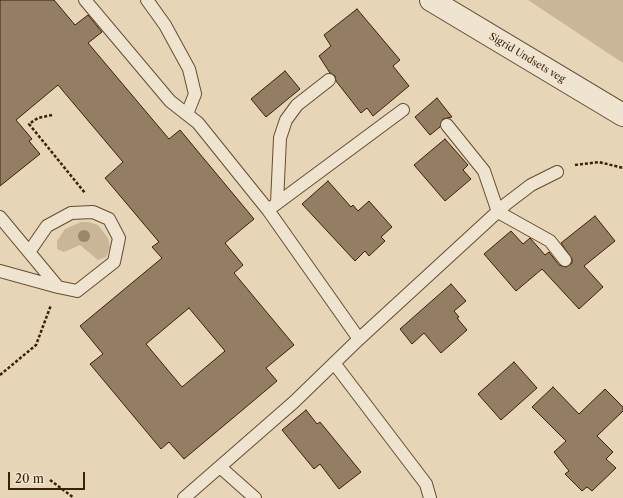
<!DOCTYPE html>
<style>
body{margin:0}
#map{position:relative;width:623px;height:498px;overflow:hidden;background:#e6d5b6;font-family:"Libre Caslon Text",serif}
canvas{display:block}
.scale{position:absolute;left:8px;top:472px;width:77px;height:18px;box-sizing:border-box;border:2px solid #3b1f0a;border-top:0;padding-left:5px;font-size:12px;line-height:14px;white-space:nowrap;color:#3b1f0a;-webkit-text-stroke:3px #efe4d0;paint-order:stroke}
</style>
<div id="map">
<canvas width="623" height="498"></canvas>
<div class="scale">20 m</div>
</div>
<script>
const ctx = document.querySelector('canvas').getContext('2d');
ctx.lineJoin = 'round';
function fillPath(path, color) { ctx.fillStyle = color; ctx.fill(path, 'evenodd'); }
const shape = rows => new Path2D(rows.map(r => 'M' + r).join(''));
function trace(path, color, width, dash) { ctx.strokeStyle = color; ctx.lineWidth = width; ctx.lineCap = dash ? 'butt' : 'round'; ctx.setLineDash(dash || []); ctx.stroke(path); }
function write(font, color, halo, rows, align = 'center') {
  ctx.font = font + ' "Libre Caslon Text",serif'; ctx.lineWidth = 4; ctx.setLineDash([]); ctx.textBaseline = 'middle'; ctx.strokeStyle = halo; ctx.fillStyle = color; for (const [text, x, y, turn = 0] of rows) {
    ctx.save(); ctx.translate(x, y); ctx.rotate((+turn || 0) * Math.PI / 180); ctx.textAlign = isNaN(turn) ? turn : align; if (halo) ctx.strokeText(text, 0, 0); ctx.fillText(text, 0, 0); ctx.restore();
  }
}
const green = shape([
 [528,0,623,0,623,63],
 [81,222,88,222,98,225,108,238,110,247,106,257,98,260,80,245,64,252,57,249,57,241,65,229]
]);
const building = shape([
 [0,0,54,0,75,25,88,15,102,32,88,43,169,139,180,130,254,219,225,243,243,265,234,273,294,345,266,368,277,381,184,459,169,442,161,449,90,364,103,354,80,326,162,258,152,247,159,242,105,178,123,162,58,85,16,120,32,139,29,141,40,154,0,186,0,0],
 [189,308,225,351,182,387,146,344,189,308],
 [357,9,400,60,393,66,409,86,373,116,367,108,361,113,336,81,335,76,330,73,319,56,331,46,324,35,357,9],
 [285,71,300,89,266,117,251,99,285,71],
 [437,98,452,117,443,119,440,127,430,135,415,117,437,98],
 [445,139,468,165,463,170,471,179,445,201,414,165,445,139],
 [328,181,351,207,353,205,358,211,369,201,392,227,381,237,385,241,369,256,365,251,355,261,302,204,328,181],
 [595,216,615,241,584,266,603,287,579,309,542,269,516,291,484,254,511,231,523,244,530,238,545,255,549,252,559,265,566,267,572,263,572,259,561,243,595,216],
 [451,284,466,301,454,311,459,317,457,318,467,330,441,353,424,333,412,344,400,329,451,284],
 [514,362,537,388,501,420,478,394,514,362],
 [553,387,579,414,605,389,623,407,623,411,597,436,613,452,606,459,616,468,592,491,587,487,582,491,565,474,569,471,554,452,566,441,532,407,553,387],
 [306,410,317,424,320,422,361,472,339,489,320,464,314,469,282,430,306,410]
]);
const path = shape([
 [52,115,38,118,29,124,85,193],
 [575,165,599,162,623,168],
 [0,375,36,345,51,305],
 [50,480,74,498]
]);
const service = shape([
 [85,0,170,101,198,123,268,210,359,339,294,402,184,498],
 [147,0,165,25,189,69,195,94,187,114],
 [447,125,484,171,498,212,550,241,565,260],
 [277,203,280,138,286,120,297,105,329,80],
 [268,210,403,110],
 [0,217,58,287,77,291,114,262,119,238,109,219,93,212,71,213,47,226,29,252],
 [0,271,58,287],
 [359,339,506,204,531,185,557,172],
 [334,363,426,484,430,498],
 [220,467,255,498]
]);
const tertiary = shape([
 [431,0,623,115]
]);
const trees = [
 [84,236]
];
const streetNames = [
 ["Sigrid Undsets veg",527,58,31]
];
fillPath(green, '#c9b699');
fillPath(building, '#947e63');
trace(building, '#3b1f0a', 1);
trace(service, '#664c35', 14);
trace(tertiary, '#664c35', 24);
trace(path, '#3b1f0a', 2.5, [3, 2]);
trace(service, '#efe4d0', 12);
trace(tertiary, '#efe4d0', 22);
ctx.fillStyle = '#9b866b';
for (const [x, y] of trees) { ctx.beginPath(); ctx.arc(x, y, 6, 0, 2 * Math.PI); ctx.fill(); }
write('10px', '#3b1f0a', '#efe4d0', streetNames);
</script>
